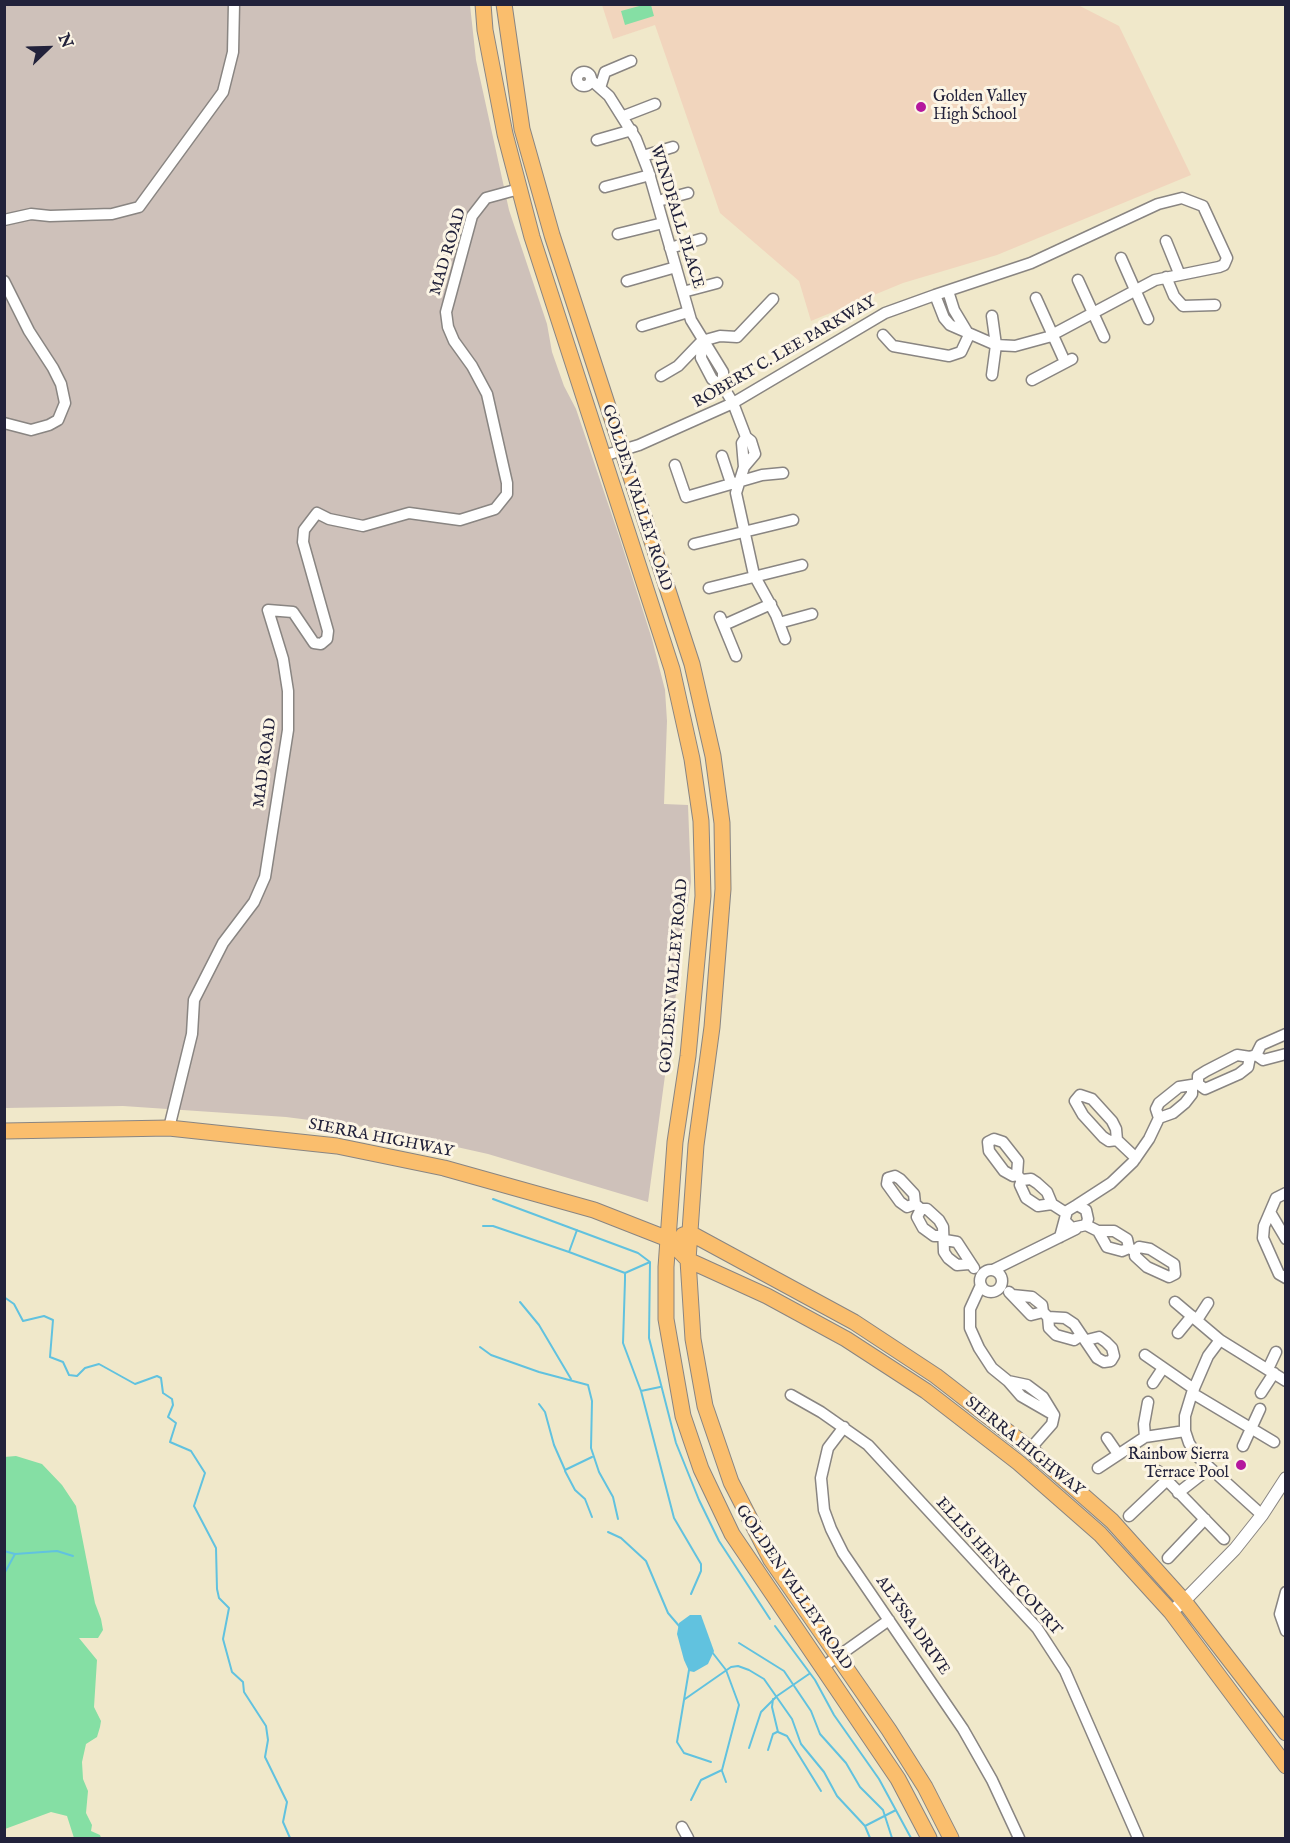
<!DOCTYPE html>
<style>
body{margin:0}
#map{position:relative;width:1290px;height:1843px;overflow:hidden;background:#f0e8ca;font-family:"IM FELL English",serif}
canvas{display:block}
.frame{position:absolute;inset:0;border:6px solid #22223b;pointer-events:none}
.north{position:absolute;left:18px;top:18px;width:60px;height:60px;-webkit-text-stroke:4px #fcf5e5;paint-order:stroke;rotate:67deg;font-size:16px;font-weight:700;line-height:24px;text-align:center;color:#22223b}
.north::after{content:'';display:block;margin:auto;width:21px;height:27px;background:#22223b;clip-path:polygon(50% 0,100% 100%,50% 72%,0 100%)}
</style>
<div id="map">
<canvas width="1290" height="1843"></canvas>
<div class="frame"></div>
<div class="north">N</div>
</div>
<script>
const ctx = document.querySelector('canvas').getContext('2d');
ctx.lineJoin = 'round';
function fillPath(path, color) { ctx.fillStyle = color; ctx.fill(path, 'evenodd'); }
const shape = rows => new Path2D(rows.map(r => 'M' + r).join(''));
function trace(path, color, width, dash) { ctx.strokeStyle = color; ctx.lineWidth = width; ctx.lineCap = dash ? 'butt' : 'round'; ctx.setLineDash(dash || []); ctx.stroke(path); }
function write(font, color, halo, rows, align = 'center') {
  ctx.font = font + ' "IM FELL English",serif'; ctx.lineWidth = 6; ctx.setLineDash([]); ctx.textBaseline = 'middle'; ctx.strokeStyle = halo; ctx.fillStyle = color; for (const [text, x, y, turn = 0] of rows) {
    ctx.save(); ctx.translate(x, y); ctx.rotate((+turn || 0) * Math.PI / 180); ctx.textAlign = isNaN(turn) ? turn : align; if (halo) ctx.strokeText(text, 0, 0); ctx.fillText(text, 0, 0); ctx.restore();
  }
}
const built = shape([
 [602,5,1078,5,1119,26,1191,175,997,255,903,283,811,321,799,281,720,213,655,25,613,39]
]);
const industrial = shape([
 [4,5,470,5,476,60,509,210,547,324,552,352,564,386,576,409,619,536,652,639,665,690,667,721,664,804,688,805,691,882,648,1202,488,1154,372,1128,286,1117,123,1106,5,1108]
]);
const green = shape([
 [643,5,651,5,654,16,625,25,621,11],
 [16,1456,42,1464,62,1485,76,1506,95,1603,101,1619,103,1630,98,1638,79,1638,97,1660,94,1707,101,1721,100,1727,97,1737,86,1744,82,1762,83,1779,88,1791,86,1813,92,1825,91,1831,100,1835,101,1838,74,1838,67,1816,51,1812,5,1829,4,1457]
]);
const water = shape([
 [690,1615,701,1615,714,1651,708,1664,694,1672,689,1671,684,1660,677,1634,679,1623]
]);
const stream = shape([
 [493,1199,638,1253,650,1262,649,1338,676,1443,699,1500,719,1541,770,1619],
 [483,1226,493,1226,569,1252,577,1230],
 [569,1252,625,1273],
 [4,1297,14,1304,23,1321,44,1316,53,1320,50,1357,63,1362,69,1375,77,1376,85,1368,99,1364,135,1384,157,1376,161,1378,163,1393,172,1399,173,1405,168,1417,176,1423,170,1442,191,1451,205,1473,194,1506,216,1548,217,1589,219,1598,229,1608,223,1639,232,1672,243,1682,244,1692,266,1726,268,1740,265,1757,287,1802,283,1822,290,1838],
 [520,1302,539,1325,571,1379],
 [480,1347,491,1355,539,1372,588,1385,592,1401,591,1448,599,1472,613,1497,618,1519],
 [660,1387,641,1391,674,1518,701,1564,701,1571,691,1594],
 [641,1391,623,1343,625,1280,625,1273,650,1262],
 [539,1404,545,1412,554,1445,565,1470,592,1457],
 [565,1471,575,1490,585,1499,592,1517],
 [608,1532,621,1538,646,1561,668,1613,680,1627],
 [4,1551,15,1554],
 [4,1574,15,1554,57,1551,73,1556],
 [775,1626,815,1680,834,1715,879,1779,911,1838],
 [739,1643,784,1671,811,1711,820,1734,846,1763,860,1787,883,1810,892,1838],
 [689,1670,677,1742,684,1753,711,1762],
 [685,1699,731,1667,738,1666,749,1670,764,1679,792,1719,801,1744,824,1772,837,1796,865,1826],
 [773,1699,772,1707,778,1732,787,1736,821,1791],
 [749,1748,761,1712,777,1696,809,1674],
 [768,1750,773,1734,777,1732],
 [722,1771,726,1782],
 [691,1800,701,1780,722,1770,739,1705,726,1670,712,1652],
 [870,1838,865,1826,896,1810]
]);
const minor = shape([
 '577 79a7 7 0 1 1 14 0a7 7 0 1 1-14 0Z',
 [591,80,609,96,636,139,648,170,691,320,723,372,723,386],
 [600,88,605,72,631,61],
 [624,116,655,104],
 [597,140,632,130],
 [643,156,673,147],
 [605,187,650,175],
 [658,201,688,193],
 [4,220,31,214,50,216,112,214,139,207,223,92,233,52,234,4],
 [618,234,663,223],
 [1166,241,1179,273],
 [670,248,701,239],
 [1121,258,1148,319],
 [1166,277,1174,296,1183,306,1215,305],
 [1078,280,1104,337],
 [4,281,29,331,53,368,61,384,65,403,58,420,49,425,31,430,4,423],
 [627,281,676,267],
 [948,291,954,310,969,335],
 [683,292,717,283],
 [1036,298,1065,362],
 [992,316,996,345,992,375],
 [642,326,688,312],
 [883,335,893,346,949,356,961,352,969,335],
 [702,341,701,358,712,379,724,388,733,403,746,437,751,441,755,454,744,467,736,493,754,575,776,615,785,639],
 [661,376,678,366,702,341,720,336,737,337,773,299],
 [1032,380,1072,359],
 [603,456,639,445,733,403,885,313,935,295,1031,263,1158,204,1182,198,1203,206,1227,258,1224,265,1219,267,1155,280,1048,337,1015,346,996,345,950,325,944,318,935,295],
 [722,456,731,483],
 [675,465,686,497,762,475,783,473],
 [744,467,742,443,746,437],
 [694,544,793,520],
 [709,588,802,565],
 [720,617,736,656],
 [779,623,812,614],
 [724,625,771,604],
 [1256,1055,1263,1060,1286,1054],
 [1198,1084,1198,1076,1206,1071,1237,1055,1250,1057,1256,1055,1261,1045,1286,1034],
 [1198,1084,1205,1089,1239,1074,1248,1067,1250,1057],
 [1159,1118,1173,1113,1185,1103,1192,1094,1192,1087],
 [169,1128,192,1034,194,1000,223,943,254,902,265,877,288,730,288,691,283,659,268,610,293,612,314,643,321,644,327,639,328,631,303,542,304,530,317,513,329,519,363,526,409,513,460,520,495,509,507,494,507,483,487,394,472,366,454,341,448,327,446,312,472,216,486,198,519,189],
 [1117,1140,1109,1141,1103,1137,1083,1115,1075,1101,1080,1095,1092,1099,1112,1121,1116,1129,1117,1140,1136,1158],
 [1017,1175,1018,1161,1003,1142,994,1139,988,1142,989,1151,1004,1171,1013,1176,1017,1175,1022,1180,1020,1185,1026,1198,1038,1206,1052,1204],
 [1022,1180,1031,1179,1037,1183,1047,1192,1052,1204,1066,1213],
 [915,1204,907,1207,900,1202,887,1184,888,1178,895,1176,900,1179,914,1194,915,1204,921,1209,927,1209,939,1220,943,1227,944,1252,948,1258,957,1265,969,1264],
 [1077,1205,1111,1183,1133,1162,1149,1139,1159,1118,1156,1109,1159,1103,1179,1087,1198,1084],
 [921,1209,917,1217,923,1228,934,1236,942,1236],
 [1270,1212,1276,1198,1286,1193],
 [1086,1225,1098,1231,1107,1247,1122,1251,1129,1248,1135,1251,1135,1256,1147,1267,1169,1277,1175,1274,1174,1264,1150,1249,1139,1247,1135,1251],
 [1098,1231,1114,1231,1127,1239,1129,1248],
 [1060,1237,1067,1211,1077,1205,1086,1210,1088,1219,1086,1225,1072,1228,1066,1222],
 [1286,1239,1270,1212,1264,1226,1263,1238,1279,1274,1286,1278],
 [945,1240,957,1242,974,1268],
 [993,1270,1076,1229],
 '980 1281a11 11 0 1 1 22 0a11 11 0 1 1-22 0Z',
 [981,1285,970,1309,970,1328,979,1348,992,1368,1008,1381,1021,1396,1054,1415,1043,1397,1027,1385,1008,1381],
 [1009,1292,1031,1315,1043,1312],
 [1012,1295,1032,1297,1042,1305,1043,1312,1048,1317,1065,1318,1074,1324,1097,1358,1104,1362,1111,1361,1114,1356,1112,1348,1106,1342,1099,1337,1087,1340],
 [1175,1302,1220,1340,1286,1381],
 [1048,1317,1049,1328,1056,1335,1074,1340,1080,1336],
 [1197,1320,1208,1303],
 [1178,1333,1192,1316],
 [1220,1340,1208,1356,1192,1393,1185,1416,1185,1431,1189,1443,1198,1457,1262,1515],
 [1145,1355,1194,1389],
 [1268,1369,1276,1352],
 [1153,1383,1163,1368],
 [1192,1393,1274,1442],
 [1261,1393,1274,1373],
 [791,1395,821,1412,868,1445,1037,1628,1065,1671,1138,1838],
 [844,1427,828,1448,821,1478,824,1510,831,1529,843,1553,963,1729,992,1780,1019,1838],
 [1145,1437,1144,1424,1148,1402],
 [1107,1438,1118,1454],
 [1243,1446,1260,1409],
 [1030,1449,1052,1424,1054,1415],
 [1098,1468,1145,1437,1185,1431],
 [1158,1471,1224,1539],
 [1178,1493,1210,1468],
 [1129,1516,1167,1480],
 [1168,1558,1205,1519],
 [1286,1592,1280,1614,1286,1631],
 [823,1667,889,1620],
 [682,1827,688,1838]
]);
const tertiary = shape([
 [1171,1612,1184,1601,1235,1549,1262,1515,1286,1478]
]);
const primary = shape([
 [483,4,485,30,505,134,532,237,672,669,692,759,701,821,703,896,688,1056,675,1142,666,1267,666,1319,683,1416,701,1469,732,1534,898,1779,929,1838],
 [504,4,522,129,552,235,692,664,713,756,722,823,723,889,712,1027,696,1145,688,1260,693,1339,705,1406,731,1482,771,1560,889,1730,925,1787,951,1838],
 [4,1131,169,1128,337,1146,444,1168,594,1210,668,1239,688,1260,767,1296,846,1339,926,1391,1019,1463,1100,1534,1171,1612,1286,1766],
 [683,1235,690,1233,854,1322,936,1376,1030,1449,1112,1521,1184,1601,1286,1733]
]);
const markers = [
 [921,107,6,"#b5179e"],
 [1241,1465,6,"#b5179e"]
];
const poiNames = [
 ["Golden Valley",933,98],
 ["High School",933,116],
 ["Rainbow Sierra",1229,1456,"right"],
 ["Terrace Pool",1229,1474,"right"]
];
const streetNames = [
 ["WINDFALL PLACE",676,217,73],
 ["MAD ROAD",449,252,-73],
 ["ROBERT C. LEE PARKWAY",785,353,-30],
 ["GOLDEN VALLEY ROAD",636,498,72],
 ["MAD ROAD",266,763,-82],
 ["GOLDEN VALLEY ROAD",675,976,-85],
 ["SIERRA HIGHWAY",381,1139,11],
 ["SIERRA HIGHWAY",1024,1447,39],
 ["ELLIS HENRY COURT",998,1567,48],
 ["GOLDEN VALLEY ROAD",793,1588,56],
 ["ALYSSA DRIVE",912,1626,55]
];
fillPath(built, '#f1d5bd');
fillPath(industrial, '#cec1ba');
fillPath(green, '#85dfa4');
fillPath(water, '#61c2df');
trace(stream, '#61c2df', 2);
trace(minor, '#898582', 13);
trace(tertiary, '#898582', 14);
trace(primary, '#898582', 17);
trace(minor, '#fff', 10);
trace(tertiary, '#fff', 12);
trace(primary, '#fabe6d', 15);
for (const [x, y, r, color] of markers) { const dot = new Path2D(); dot.arc(x, y, r, 0, 2 * Math.PI); ctx.fillStyle = color; ctx.fill(dot); trace(dot, '#fcf5e5', 2); }
write('16px', '#22223b', '#fcf5e5', poiNames, 'left');
write('16px', '#22223b', '#fcf5e5', streetNames);
</script>
